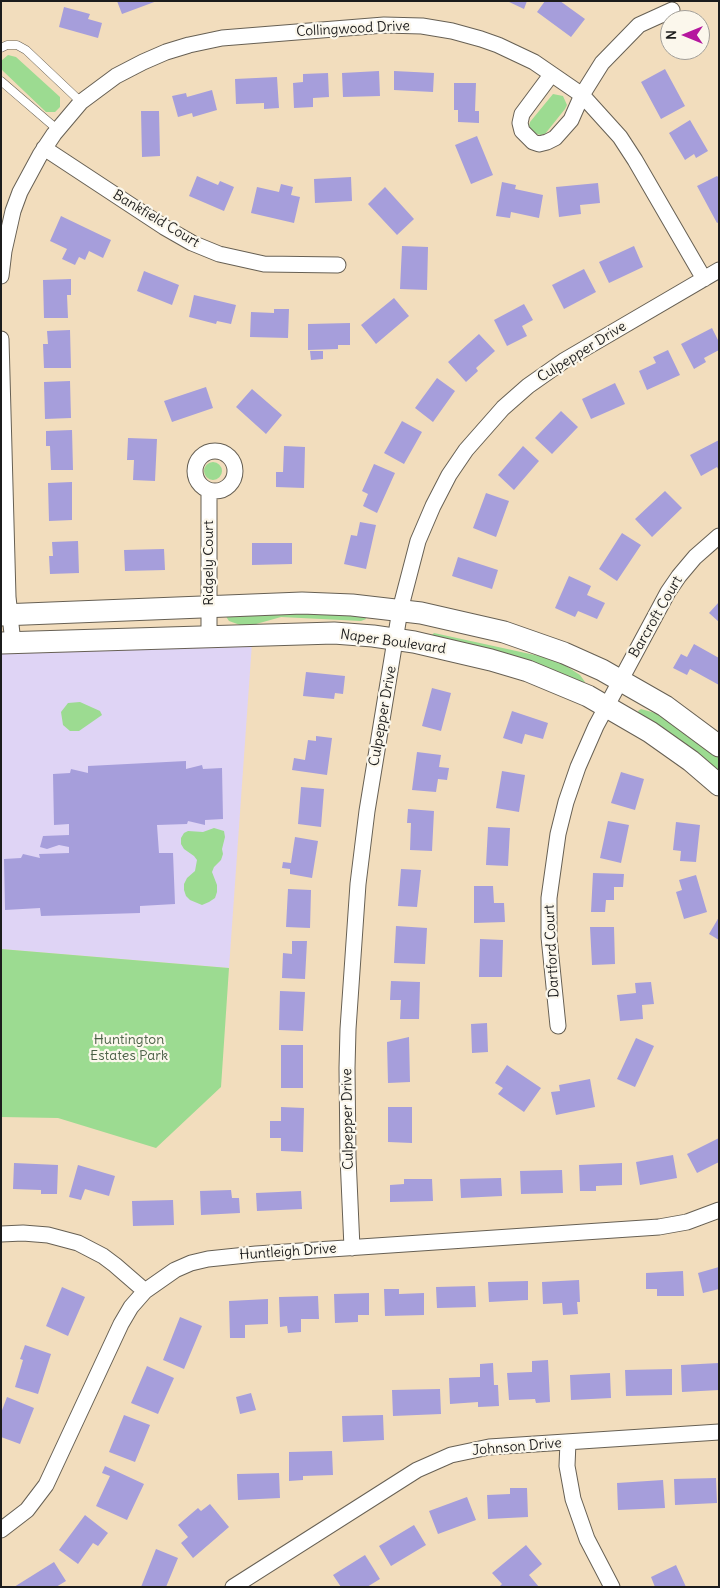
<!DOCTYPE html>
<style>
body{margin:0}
#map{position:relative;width:720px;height:1588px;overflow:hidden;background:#f2ddbd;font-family:Delius,sans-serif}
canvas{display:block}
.frame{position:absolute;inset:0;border:2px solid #1c1c1c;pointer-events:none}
.north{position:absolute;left:660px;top:10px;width:50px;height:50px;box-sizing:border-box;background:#fbf7ec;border:1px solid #a29f99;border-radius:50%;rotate:270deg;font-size:14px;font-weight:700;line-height:20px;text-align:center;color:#1c1c1c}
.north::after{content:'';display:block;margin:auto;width:18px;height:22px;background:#b5179e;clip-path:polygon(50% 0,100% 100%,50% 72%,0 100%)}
</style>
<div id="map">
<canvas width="720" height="1588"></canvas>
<div class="frame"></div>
<div class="north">N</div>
</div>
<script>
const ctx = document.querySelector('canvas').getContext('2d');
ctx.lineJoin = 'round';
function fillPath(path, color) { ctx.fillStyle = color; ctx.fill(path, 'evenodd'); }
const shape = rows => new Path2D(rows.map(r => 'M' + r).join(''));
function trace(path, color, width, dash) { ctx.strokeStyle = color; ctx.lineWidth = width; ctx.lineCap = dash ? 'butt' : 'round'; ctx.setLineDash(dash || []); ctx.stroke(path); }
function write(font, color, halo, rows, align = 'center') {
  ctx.font = font + ' Delius,sans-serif'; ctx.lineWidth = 4.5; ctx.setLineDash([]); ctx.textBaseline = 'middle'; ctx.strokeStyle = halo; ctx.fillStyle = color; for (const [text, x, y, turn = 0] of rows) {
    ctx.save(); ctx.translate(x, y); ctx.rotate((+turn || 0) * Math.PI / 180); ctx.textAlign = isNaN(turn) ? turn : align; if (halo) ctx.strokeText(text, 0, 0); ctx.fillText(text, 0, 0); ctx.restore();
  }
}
const built = shape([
 [252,643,229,968,1,949,1,651]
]);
const green = shape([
 [8,55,16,57,60,97,60,107,55,112,46,112,3,71,1,68,1,61],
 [553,94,563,96,567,105,565,109,545,134,541,135,533,133,529,126,530,122],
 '204 471a9 9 0 1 1 18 0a9 9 0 1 1-18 0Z',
 [309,612,365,617,366,619,361,621,281,617,249,626,243,626,229,621,225,615],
 [434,633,553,659,566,666,580,675,585,682,582,683,431,636],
 [80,702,100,711,102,715,79,731,70,731,63,725,61,712,68,703],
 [641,709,662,715,719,757,719,773,639,715,638,711],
 [214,828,224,831,225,837,222,849,223,854,221,860,214,867,212,872,217,885,217,892,215,898,209,902,202,905,190,900,186,896,184,890,184,884,187,878,195,871,197,860,194,856,184,849,181,844,181,838,184,833,188,831,203,832],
 [1,949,229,968,221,1087,156,1148,58,1118,1,1117]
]);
const building = shape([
 [117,1,157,1,122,14],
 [507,1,527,1,524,9],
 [545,1,560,1,585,19,571,37,537,12],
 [64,7,90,14,88,19,102,23,98,38,59,27],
 [665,69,685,106,661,119,641,82],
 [379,71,380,96,343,97,342,73],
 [394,71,434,73,433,92,394,90],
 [328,73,329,97,313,98,313,107,294,108,293,83,303,82,303,74],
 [277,77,279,108,264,109,264,103,236,104,235,79],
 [454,83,476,83,475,111,479,111,479,123,458,122,458,110,454,110],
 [212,90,217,110,193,117,192,113,178,117,172,96,186,93,187,97],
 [141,111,159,111,160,156,142,157],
 [690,120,708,151,696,158,694,154,685,160,669,133],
 [477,136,493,175,471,184,455,145],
 [197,176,218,185,220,181,234,187,224,211,189,196],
 [717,176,719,178,719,222,717,223,697,186],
 [351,177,352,201,315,203,314,179],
 [502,182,516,185,515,189,543,195,539,218,511,212,510,218,496,216],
 [598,183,600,203,580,205,581,214,559,217,556,187],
 [281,184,293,187,291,195,300,197,294,223,251,213,257,187,279,192],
 [385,187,414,219,397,235,368,204],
 [61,216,111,240,103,258,89,251,85,260,79,257,75,265,62,259,67,249,50,241],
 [402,246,428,247,427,290,400,289],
 [634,246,643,267,609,283,599,262],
 [584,269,596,292,564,309,552,285],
 [144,271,179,285,172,305,137,291],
 [71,279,71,295,67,295,68,318,44,318,43,280],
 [194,295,236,305,231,324,217,321,216,324,189,317],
 [394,298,409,316,376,344,361,325],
 [524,304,533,320,522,326,527,336,507,346,494,320],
 [274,309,289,309,288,338,250,337,251,312,274,313],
 [350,323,350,345,338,345,338,349,308,350,308,324],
 [712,328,719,342,719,350,704,358,706,362,694,369,681,344],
 [70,330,71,368,44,368,43,344,48,344,47,331],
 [479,334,495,351,476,368,478,371,466,382,448,362],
 [668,350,680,375,647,390,639,371,656,363,653,357],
 [310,351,323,351,323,359,311,360],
 [437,378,455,391,433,422,415,408],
 [70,381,71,418,45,419,44,382],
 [615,383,625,404,591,419,582,399],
 [206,387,213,408,172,422,164,401],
 [252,389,282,415,266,434,236,407],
 [561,411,578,427,552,454,535,438],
 [402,421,422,432,404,464,384,453],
 [72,430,73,470,51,470,50,446,46,446,46,431],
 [128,438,157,439,155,481,133,480,134,460,127,460],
 [719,440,719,471,717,467,701,476,690,455],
 [284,446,305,447,304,488,276,487,276,472,283,472],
 [523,446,539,461,514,490,498,475],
 [374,464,395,473,377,513,363,506,368,494,362,491],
 [72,482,72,520,49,521,48,483],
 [665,491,682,508,652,537,635,519],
 [486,493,509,501,496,537,473,528],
 [360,522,376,525,366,569,344,564,351,535,357,536],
 [622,533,641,545,617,581,599,569],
 [78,541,79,573,50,574,49,556,53,556,52,542],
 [252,543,292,543,292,564,252,565],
 [164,549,165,570,125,571,124,550],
 [458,557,498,570,492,589,452,576],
 [569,576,591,586,587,595,605,603,597,619,578,611,575,617,555,608],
 [719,602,719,622,709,613],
 [694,644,719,658,719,685,690,669,687,675,673,668,681,654,687,657],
 [306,672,345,676,343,694,335,693,334,699,303,696],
 [432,688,451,693,441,731,422,726],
 [512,711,548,723,543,739,525,734,522,744,503,738],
 [316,736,332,738,327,775,292,770,294,758,305,760,308,740,316,741],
 [417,752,441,755,439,767,449,768,447,780,438,779,436,792,412,790],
 [186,761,186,769,202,765,203,769,222,768,223,819,205,820,205,825,188,821,187,824,157,825,159,853,173,853,175,904,140,906,140,913,41,916,40,908,5,910,4,859,21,858,23,854,40,858,39,854,69,853,69,847,59,845,47,849,40,847,43,836,69,835,69,824,54,825,53,774,70,773,71,769,88,773,88,766],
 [502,771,525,775,519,812,496,808],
 [621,772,644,779,635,810,611,803],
 [301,787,324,789,321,827,298,824],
 [408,809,434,811,432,851,410,850,411,823,407,823],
 [608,821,629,825,621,863,600,858],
 [676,822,700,825,696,862,680,861,681,851,673,850],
 [488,827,510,828,508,866,486,865],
 [295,837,318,841,312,878,290,874,290,869,282,868,283,862,291,863],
 [401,869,421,870,417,907,398,906],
 [593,873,624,874,623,887,614,887,614,900,606,900,605,912,591,912],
 [696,875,707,912,684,919,676,892,682,890,679,880],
 [474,886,493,886,494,903,504,903,505,922,474,923],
 [288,889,311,890,310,928,286,927],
 [719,917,719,940,709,934],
 [396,926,427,928,425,964,394,963],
 [590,927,614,927,615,964,592,965],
 [480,939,503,940,502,977,479,977],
 [292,941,307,941,305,979,282,978,283,953,292,954],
 [391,981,420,982,419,1019,400,1019,401,1000,390,1000],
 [651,982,654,1004,642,1005,643,1019,620,1021,617,995,636,993,635,983],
 [280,991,305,992,303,1031,279,1030],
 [487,1023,488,1052,472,1053,471,1024],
 [409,1037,410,1082,388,1083,387,1042],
 [636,1038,654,1046,635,1087,617,1079],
 [281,1045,303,1045,303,1088,281,1088],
 [507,1065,541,1088,524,1112,498,1094,503,1088,495,1083],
 [590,1079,595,1107,556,1115,551,1092,560,1091,559,1085],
 [281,1107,304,1108,303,1152,281,1151,281,1138,270,1138,270,1121,281,1121],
 [388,1107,412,1107,412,1143,388,1142],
 [719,1138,719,1162,697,1173,687,1154],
 [673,1155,677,1178,640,1185,636,1162],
 [14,1163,58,1165,57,1194,41,1194,41,1190,13,1189],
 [622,1163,622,1185,596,1186,596,1191,580,1191,579,1165],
 [78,1165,115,1176,109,1196,85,1189,81,1200,69,1197],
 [562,1170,563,1193,521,1194,520,1171],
 [501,1178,502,1196,461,1198,460,1179],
 [404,1179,432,1179,433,1201,390,1202,390,1185,404,1184],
 [231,1190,232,1198,239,1198,240,1213,201,1215,200,1191],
 [301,1191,302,1209,257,1211,256,1193],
 [173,1200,174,1225,133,1226,132,1201],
 [719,1267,719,1289,703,1293,698,1273],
 [683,1271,684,1296,657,1296,657,1289,646,1289,646,1273],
 [579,1280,580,1302,577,1302,578,1314,563,1315,562,1303,543,1304,542,1282],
 [528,1281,528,1300,489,1302,488,1282],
 [475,1286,476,1307,437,1308,436,1287],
 [62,1287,85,1297,68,1336,46,1326],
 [384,1289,399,1289,399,1294,424,1293,424,1315,385,1316],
 [369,1293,369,1315,358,1315,358,1322,335,1323,334,1294],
 [318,1296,319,1319,301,1319,301,1332,288,1333,287,1326,280,1327,279,1297],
 [268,1299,268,1324,245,1325,245,1338,230,1338,229,1301],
 [180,1317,202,1326,184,1369,163,1360],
 [25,1345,51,1354,38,1394,15,1387,23,1360,20,1359],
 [548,1360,550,1402,536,1403,535,1399,509,1400,507,1373,532,1372,532,1361],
 [493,1363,494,1385,498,1385,499,1406,478,1407,478,1402,450,1404,449,1378,480,1377,480,1364],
 [719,1363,719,1390,682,1392,681,1365],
 [147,1366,174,1378,158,1414,131,1403],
 [672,1369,672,1395,626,1396,625,1370],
 [610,1373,611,1398,571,1400,570,1375],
 [440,1389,441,1414,393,1416,392,1390],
 [251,1393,256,1410,240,1414,236,1397],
 [7,1397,34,1408,20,1444,1,1437,1,1413],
 [124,1415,150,1425,135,1462,109,1452],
 [383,1415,384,1440,343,1442,342,1416],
 [332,1451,333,1475,303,1476,303,1480,289,1481,289,1452],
 [105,1466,144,1484,127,1520,96,1506,110,1476,102,1473],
 [279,1473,280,1498,238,1500,237,1474],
 [716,1478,717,1503,675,1505,674,1479],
 [663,1480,665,1508,618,1510,617,1483],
 [510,1488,527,1488,528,1517,488,1519,487,1495,510,1494],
 [467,1497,476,1520,438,1534,429,1511],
 [210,1504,229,1527,193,1558,181,1543,188,1537,178,1525,198,1508,201,1511],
 [85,1515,108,1533,98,1546,93,1543,78,1564,59,1550],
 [414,1525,426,1545,391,1566,379,1546],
 [526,1545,542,1564,529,1575,539,1587,499,1587,502,1584,492,1573],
 [156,1549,178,1558,166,1587,141,1587],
 [365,1555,380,1579,367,1587,341,1587,333,1575],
 [54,1562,66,1581,56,1587,14,1587],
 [676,1565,686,1587,655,1587,651,1577]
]);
const service = shape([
 [1,48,7,45,17,45,26,50,81,102],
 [1,81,58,130]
]);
const minor = shape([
 [551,75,522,114,520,123,522,131,533,142,539,144,547,142,555,138,571,120,582,95,602,63,639,25,672,10],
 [44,148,164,227,192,243,219,254,264,264,338,265],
 [1,276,4,251,13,211,20,192,40,155,54,134,81,102,116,76,143,62,166,52,189,45,222,38,384,25,422,26,452,31,481,39,498,45,534,62,582,95,620,137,635,160,704,279],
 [1,339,8,597,13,643],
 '195 471a20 20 0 1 1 40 0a20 20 0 1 1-40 0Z',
 [209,491,209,636],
 [558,1026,549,937,549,898,558,834,566,802,578,767,596,726,668,592,679,576,695,557,719,536],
 [1,1234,23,1233,48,1235,78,1243,103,1256,115,1265,145,1291],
 [352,1248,348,1157,347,1068,348,1029,358,884,367,811,400,610,418,541,433,506,449,475,466,450,503,408,528,386,565,360,719,270],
 [568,1442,567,1466,573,1499,587,1539,612,1587],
 [1,1530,27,1510,46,1485,121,1324,131,1307,145,1291,175,1270,191,1263,208,1259,256,1254,659,1227,687,1222,719,1210],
 [233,1587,417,1470,451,1455,489,1447,719,1432]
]);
const secondary = shape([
 [1,615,302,603,352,605,421,613,504,632,564,653,602,670,665,706,719,746],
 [1,643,334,633,373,636,414,642,491,660,528,671,588,696,650,732,691,761,719,785]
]);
const streetNames = [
 ["Collingwood Drive",353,29,-3],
 ["Bankfield Court",156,219,31],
 ["Culpepper Drive",582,352,-32],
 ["Ridgely Court",209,563,-90],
 ["Barcroft Court",656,617,-60],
 ["Naper Boulevard",393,642,8],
 ["Culpepper Drive",383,716,-80],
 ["Dartford Court",552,951,-93],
 ["Culpepper Drive",348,1119,-91],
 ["Huntleigh Drive",288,1252,-4],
 ["Johnson Drive",517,1447,-5]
];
const parkNames = [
 ["Huntington",129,1040],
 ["Estates Park",129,1056]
];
fillPath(built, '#dfd4f5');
fillPath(green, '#9cdb91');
fillPath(building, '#a69edb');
trace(service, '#676054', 9);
trace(minor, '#676054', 17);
trace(secondary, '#676054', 23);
trace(service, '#fff', 8);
trace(minor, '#fff', 15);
trace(secondary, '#fff', 21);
write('14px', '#1c1c1c', '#fbf7ec', streetNames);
write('14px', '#495f45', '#fbf7ec', parkNames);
</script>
